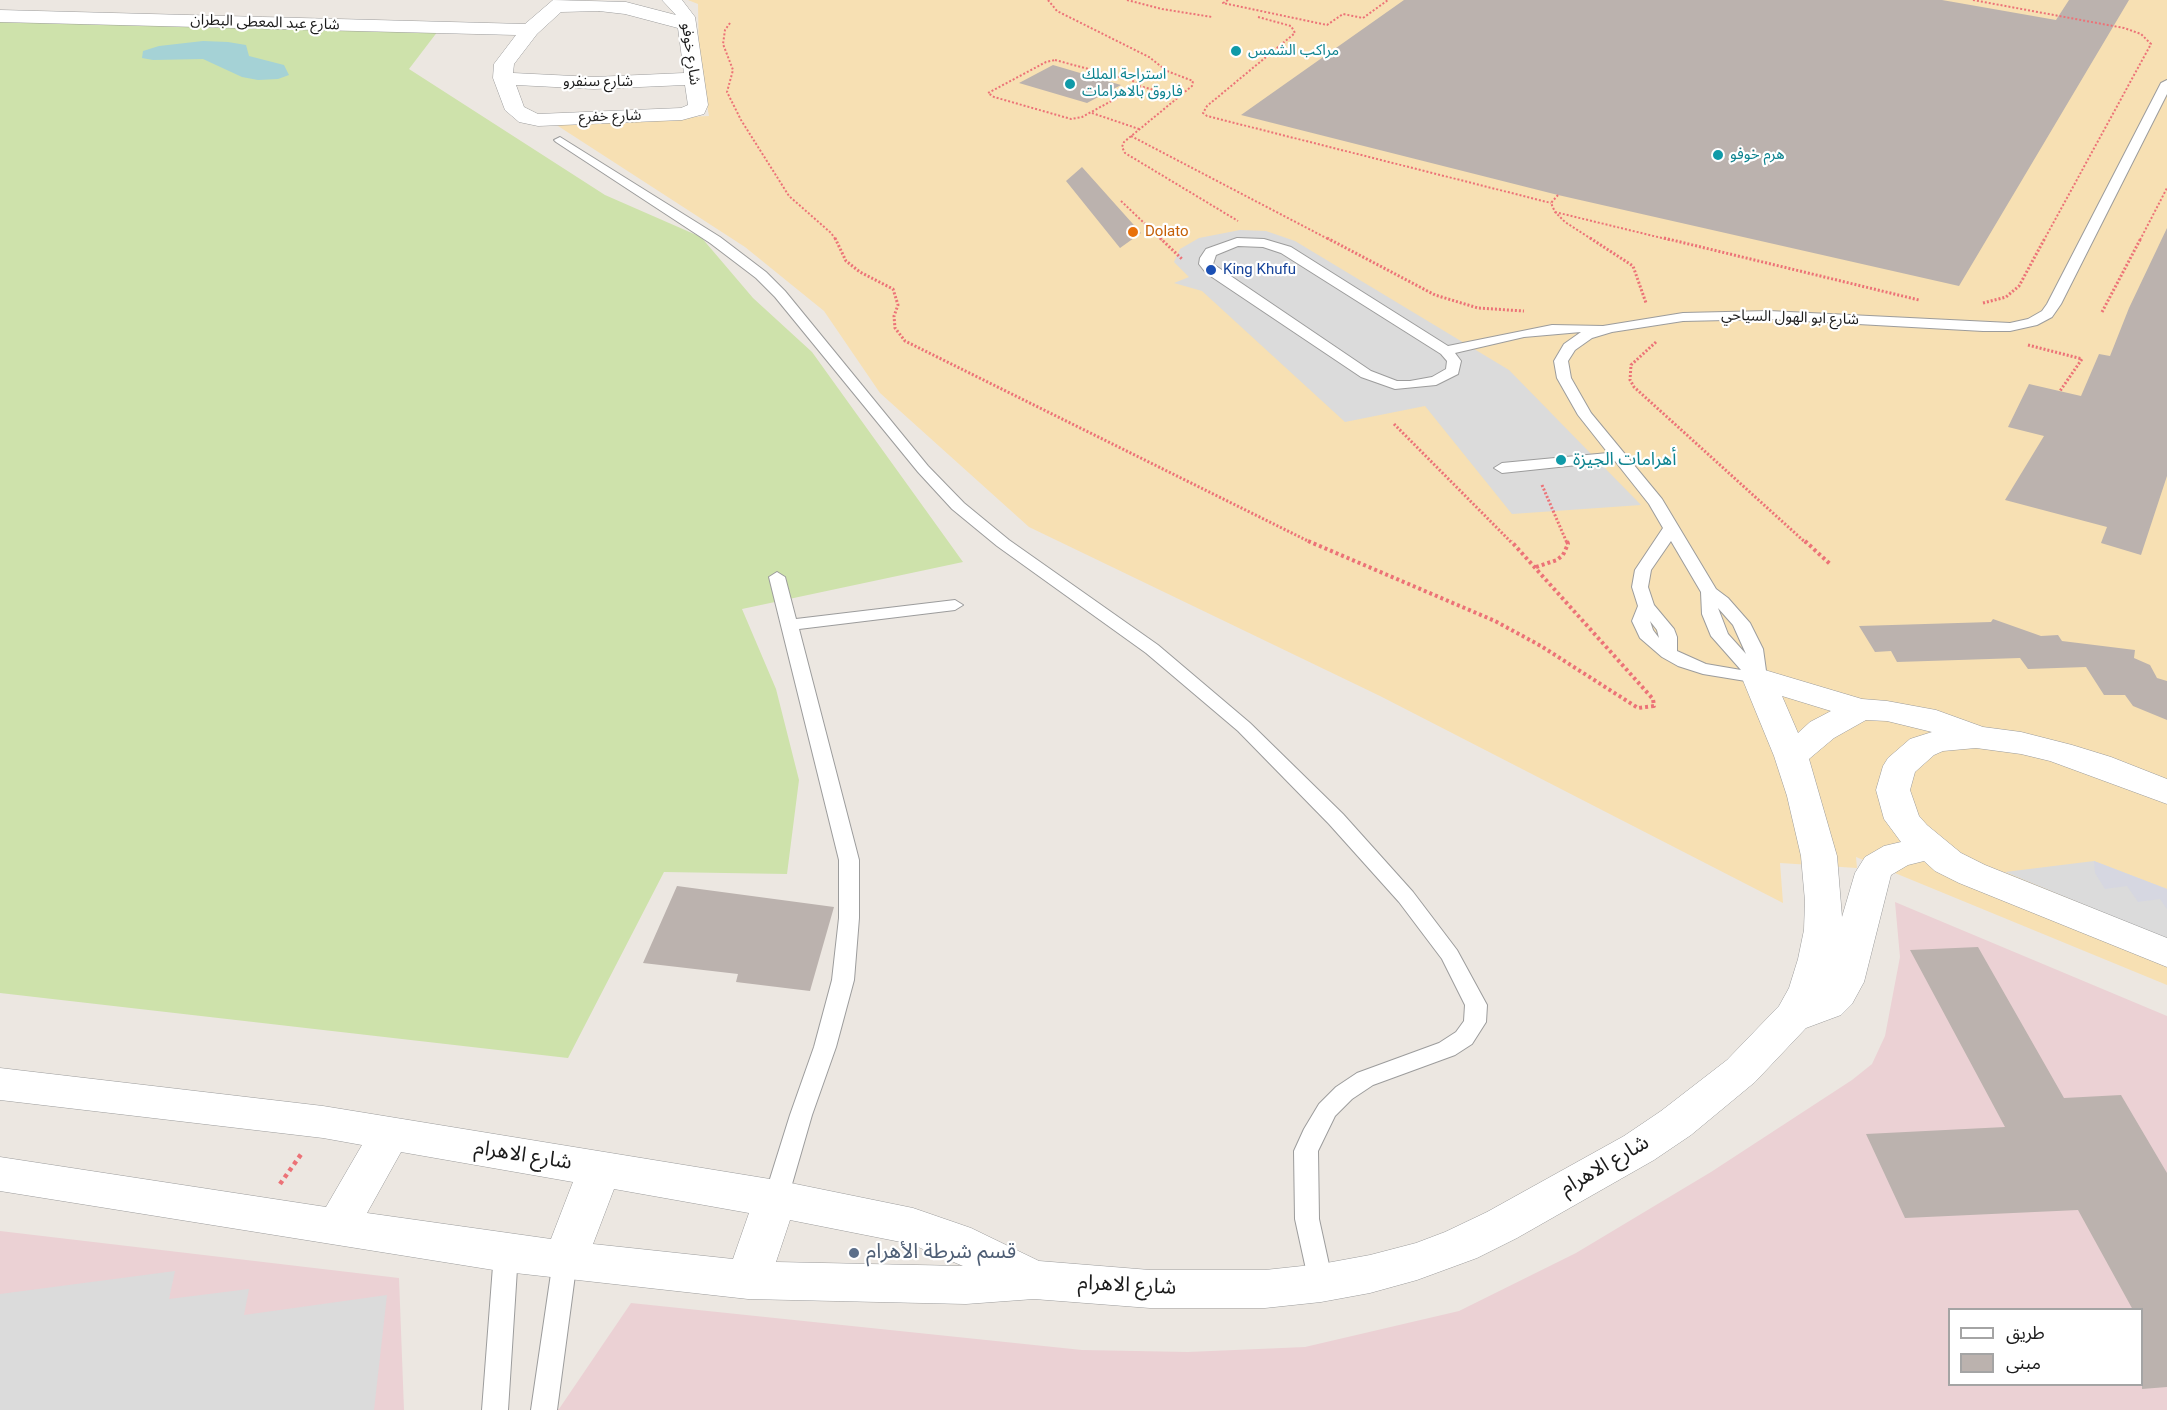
<!DOCTYPE html>
<meta charset="utf-8">
<style>
body{margin:0}
#map{position:relative;width:2167px;height:1410px;overflow:hidden;background:#ece7e1;font-family:Roboto,"Noto Sans Arabic",sans-serif}
canvas{display:block}
.legend{position:absolute;left:1948px;top:1308px;width:195px;height:78px;box-sizing:border-box;background:#fff;border:2px solid #a4a4a4;margin:0;padding:8px 10px;list-style:none;font-size:18px;color:#1b1b1b}
.legend li{display:flex;align-items:center;gap:12px;height:30px}
.legend b{width:30px;border:2px solid #a4a4a4}
</style>
<div id="map">
<canvas width="2167" height="1410"></canvas>
<ul class="legend">
<li><b style="height:8px;background:#fff"></b>طريق</li>
<li><b style="height:16px;background:#bbb2ae"></b>مبنى</li>
</ul>
</div>
<script>
const ctx = document.querySelector('canvas').getContext('2d');
ctx.lineJoin = 'round';
function fillPath(path, color) { ctx.fillStyle = color; ctx.fill(path, 'evenodd'); }
const shape = rows => new Path2D(rows.map(r => 'M' + r).join(''));
function trace(path, color, width, dash) { ctx.strokeStyle = color; ctx.lineWidth = width; ctx.lineCap = dash ? 'butt' : 'round'; ctx.setLineDash(dash || []); ctx.stroke(path); }
function write(font, color, halo, rows, align = 'center') {
  ctx.font = font + ' Roboto,"Noto Sans Arabic",sans-serif'; ctx.lineWidth = 4.5; ctx.setLineDash([]); ctx.textBaseline = 'middle'; ctx.strokeStyle = halo; ctx.fillStyle = color; for (const [text, x, y, turn = 0] of rows) {
    ctx.save(); ctx.translate(x, y); ctx.rotate((+turn || 0) * Math.PI / 180); ctx.textAlign = isNaN(turn) ? turn : align; if (halo) ctx.strokeText(text, 0, 0); ctx.fillText(text, 0, 0); ctx.restore();
  }
}
const commercial = shape([
 [1895,902,2167,1016,2167,1410,552,1410,559,1409,631,1303,1082,1350,1188,1352,1305,1347,1459,1311,1576,1253,1711,1172,1852,1080,1872,1064,1885,1036,1900,957],
 [1950,1310,2142,1310,2142,1384,1950,1384],
 [0,1231,399,1278,404,1410,0,1410]
]);
const grass = shape([
 [0,19,438,31,409,69,605,195,701,237,753,298,812,352,963,562,742,609,776,689,799,780,787,874,664,872,568,1058,0,993]
]);
const sand = shape([
 [688,0,2167,0,2167,985,1856,857,1857,868,1780,863,1783,903,1380,696,1029,527,880,393,824,311,745,247,555,124,709,116,699,59,698,4]
]);
const parking = shape([
 [1240,230,1266,231,1295,241,1509,370,1641,505,1512,514,1425,406,1345,422,1202,291,1174,283,1189,277,1174,262,1180,249,1199,238],
 [2094,861,2167,889,2167,939,2005,872],
 [175,1271,169,1299,249,1289,244,1315,387,1295,374,1410,0,1410,0,1294]
]);
const plaza = shape([
 [2094,861,2167,889,2167,909,2160,899,2138,902,2127,886,2105,889,2095,873]
]);
const water = shape([
 [203,41,228,42,246,45,249,56,284,65,289,75,278,79,258,80,242,77,203,59,153,60,142,58,143,51,159,46]
]);
const building = shape([
 [1404,0,1942,0,2056,20,2069,0,2129,0,1959,286,1558,195,1241,115],
 [1053,65,1121,85,1087,103,1019,83],
 [1082,167,1141,233,1120,248,1066,181],
 [2167,228,2167,476,2141,555,2101,543,2107,527,2005,500,2044,436,2008,427,2029,384,2081,396,2099,354,2110,356,2129,308],
 [1993,619,2041,636,2058,635,2062,641,2135,650,2134,658,2150,665,2157,678,2167,681,2167,720,2133,706,2125,695,2104,695,2086,667,2028,669,2020,658,1897,662,1891,651,1875,652,1859,626,1991,622],
 [677,886,834,907,810,991,736,982,738,974,643,963],
 [1978,947,2064,1098,2121,1095,2167,1173,2167,1387,2142,1389,2142,1310,2133,1310,2078,1210,1905,1218,1866,1134,2005,1127,1910,950]
]);
const pathFar3 = shape([
 [1048,0,1057,11,1149,57,1167,71,1193,81,1192,86,1124,142,1122,147,1125,153,1238,221],
 [1127,0,1162,9,1212,17],
 [1228,0,1223,3,1327,25,1343,14,1363,18,1388,0],
 [1973,0,2124,28,2141,34,2151,44,2044,240],
 [1258,17,1291,26,1295,33,1207,106,1203,113,1207,116,1551,203],
 [730,23,725,30,723,44,733,70,727,92,741,120,789,196,831,233,836,240],
 [1055,60,1133,81,1139,86,1082,117,1071,119,994,97,988,93,1046,62,1055,60],
 [1139,86,1178,96],
 [1092,113,1139,129],
 [1131,136,1330,240],
 [1558,195,1551,203,1555,212,1565,222,1593,240],
 [1121,201,1162,240],
 [1555,212,1670,240],
 [2140,240,2167,188]
]);
const pathFar2 = shape([
 [835,238,846,261,860,272,893,289,898,305,894,316,895,328,905,341,1312,543],
 [1160,238,1183,260],
 [1327,238,1435,295,1478,308,1524,311],
 [1590,238,1633,266,1646,303],
 [1664,238,1919,300],
 [1983,303,2006,297,2019,286,2045,238],
 [2102,312,2141,238],
 [1656,342,1631,365,1630,380,1634,387,1806,543],
 [2028,345,2082,359,2060,391],
 [1394,424,1512,543],
 [1542,485,1567,543]
]);
const pathFar1 = shape([
 [1308,541,1495,621,1541,646,1638,708,1654,706,1653,699,1511,541],
 [1805,541,1830,564],
 [1536,567,1557,560,1563,555,1568,544,1567,541]
]);
const path = shape([
 [280,1184,302,1153]
]);
const service = shape([
 [2167,80,2167,94,2061,304,2052,317,2037,325,2010,331,1983,331,1769,319,1683,321,1612,332,1592,338,1575,350,1568,361,1571,378,1591,413,1662,499,1716,589,1728,598,1750,623,1763,649,1767,678,1764,682,1758,683,1703,674,1678,666,1662,657,1640,638,1632,621,1638,606,1632,587,1635,570,1663,528,1649,504,1615,461,1502,473,1494,468,1502,463,1608,453,1578,415,1557,378,1554,361,1564,344,1581,332,1524,337,1455,353,1461,361,1458,374,1436,385,1395,389,1361,377,1206,273,1199,264,1200,258,1206,249,1237,238,1264,239,1291,247,1448,346,1552,325,1603,326,1683,313,1769,311,2010,323,2028,319,2042,311,2047,304,2161,83,2167,80],
 [1238,246,1263,247,1281,253,1441,354,1447,361,1446,369,1432,377,1410,381,1397,381,1371,371,1213,264,1216,255,1238,246],
 [1671,541,1701,592,1702,614,1711,636,1741,670,1706,664,1677,651,1677,637,1674,629,1654,605,1648,587,1651,570,1671,541],
 [1718,608,1733,625,1746,654,1728,634,1718,608],
 [1650,621,1657,630,1659,638,1653,630,1650,621],
 [560,137,720,237,766,272,785,291,928,466,964,503,1009,540,1158,645,1250,723,1343,814,1413,892,1457,950,1487,1005,1486,1022,1472,1044,1455,1055,1373,1085,1352,1099,1335,1116,1318,1151,1319,1219,1333,1283,1330,1290,1321,1293,1312,1290,1309,1283,1295,1219,1294,1151,1304,1129,1319,1104,1336,1087,1357,1073,1439,1043,1456,1032,1464,1021,1465,1005,1442,959,1399,902,1329,824,1238,731,1146,653,997,546,952,509,918,472,775,297,756,278,710,243,556,142,554,140,560,137],
 [777,572,785,577,796,619,955,600,963,605,955,610,799,629,859,860,859,918,854,980,836,1047,812,1115,788,1198,784,1205,776,1208,768,1205,764,1198,790,1115,814,1047,832,980,839,918,839,860,769,577,777,572],
 [506,1243,515,1246,518,1253,508,1410,482,1410,494,1253,497,1246,506,1243],
 [565,1250,574,1253,577,1260,557,1410,531,1410,553,1260,556,1253,565,1250]
]);
const minor = shape([
 [553,0,626,2,676,15,662,0,682,0,695,17,708,105,704,114,682,120,538,126,519,122,505,110,493,78,494,64,516,35,0,22,0,10,525,24,553,0],
 [599,11,625,14,678,28,684,73,594,77,513,73,514,64,537,34,561,12,599,11],
 [516,85,594,89,685,85,688,105,681,108,538,114,524,107,516,85],
 [1758,668,1862,699,1887,701,1936,710,1983,727,2021,732,2072,745,2111,757,2167,779,2167,804,2050,761,2021,754,1976,748,1943,751,1934,755,1915,772,1910,790,1919,816,1927,825,1961,853,1985,865,2167,938,2167,967,1959,883,1935,871,1924,861,1908,865,1891,875,1864,982,1852,1004,1841,1015,1806,1028,1755,1082,1691,1135,1654,1160,1517,1238,1477,1258,1417,1280,1370,1293,1321,1302,1265,1308,1150,1308,1034,1299,966,1304,748,1299,506,1272,0,1191,0,1157,326,1207,362,1145,323,1138,0,1100,0,1068,323,1106,776,1180,913,1208,971,1228,1039,1261,1150,1270,1265,1270,1321,1264,1370,1255,1416,1243,1445,1232,1487,1212,1624,1136,1661,1111,1727,1060,1779,1006,1789,988,1798,959,1804,930,1805,901,1801,856,1787,796,1774,756,1742,678,1747,671,1758,668],
 [1782,696,1831,711,1810,722,1798,733,1782,696],
 [1866,720,1887,721,1932,732,1910,739,1888,758,1883,766,1876,790,1884,819,1901,842,1884,846,1865,857,1855,873,1842,917,1837,856,1809,759,1834,738,1866,720],
 [401,1152,573,1182,551,1239,367,1213,401,1152],
 [614,1189,749,1213,733,1259,593,1244,614,1189],
 [790,1220,911,1244,963,1266,776,1262,790,1220]
]);
const markers = [
 [1236,51,6,"#0f9aa8"],
 [1070,84,6,"#0f9aa8"],
 [1718,155,6,"#0f9aa8"],
 [1133,232,6,"#e8710a"],
 [1211,270,6,"#1a4fb4"],
 [1561,460,6,"#0f9aa8"],
 [854,1253,6,"#5c6f8a"]
];
const farStreetnames = [
 ["شارع عبد المعطى البطران",265,23,2],
 ["شارع خوفو",690,54,82],
 ["شارع سنفرو",598,82],
 ["شارع خفرع",610,117,-2],
 ["شارع ابو الهول السياحي",1790,318,2]
];
const farCulturenames = [
 ["مراكب الشمس",1248,51],
 ["استراحة الملك",1082,75],
 ["فاروق بالاهرامات",1082,92],
 ["هرم خوفو",1730,155]
];
const farFoodnames = [
 ["Dolato",1145,232]
];
const farTransitnames = [
 ["King Khufu",1223,270]
];
const cultureNames = [
 ["أهرامات الجيزة",1573,460]
];
const nearStreetnames = [
 ["شارع الاهرام",523,1156,9],
 ["شارع الاهرام",1605,1166,-30],
 ["شارع الاهرام",1127,1286,3]
];
const nearServicenames = [
 ["قسم شرطة الأهرام",866,1253]
];
fillPath(commercial, '#ebd1d4');
fillPath(grass, '#cee2ab');
fillPath(sand, '#f7e0b3');
fillPath(parking, '#dbdbdb');
fillPath(plaza, '#d6d7e1');
fillPath(water, '#a5d2d6');
fillPath(building, '#bbb2ae');
trace(service, '#9c9c9c', 2);
trace(minor, '#9c9c9c', 1);
trace(pathFar3, '#ec7277', 2, [2, 2]);
trace(pathFar2, '#ec7277', 3, [2, 2]);
trace(pathFar1, '#ec7277', 4, [3, 3]);
trace(path, '#ec7277', 4.5, [4, 4]);
fillPath(service, '#fff');
fillPath(minor, '#fff');
for (const [x, y, r, color] of markers) { const dot = new Path2D(); dot.arc(x, y, r, 0, 2 * Math.PI); ctx.fillStyle = color; ctx.fill(dot); trace(dot, '#fff', 2); }
write('15px', '#1b1b1b', '#fff', farStreetnames);
write('15px', '#0d838f', '#fff', farCulturenames, 'left');
write('15px', '#c56008', '#fff', farFoodnames, 'left');
write('15px', '#164399', '#fff', farTransitnames, 'left');
write('18px', '#0d838f', '#fff', cultureNames, 'left');
write('21px', '#1b1b1b', '#fff', nearStreetnames);
write('21px', '#4e5e75', '#fff', nearServicenames, 'left');
</script>
